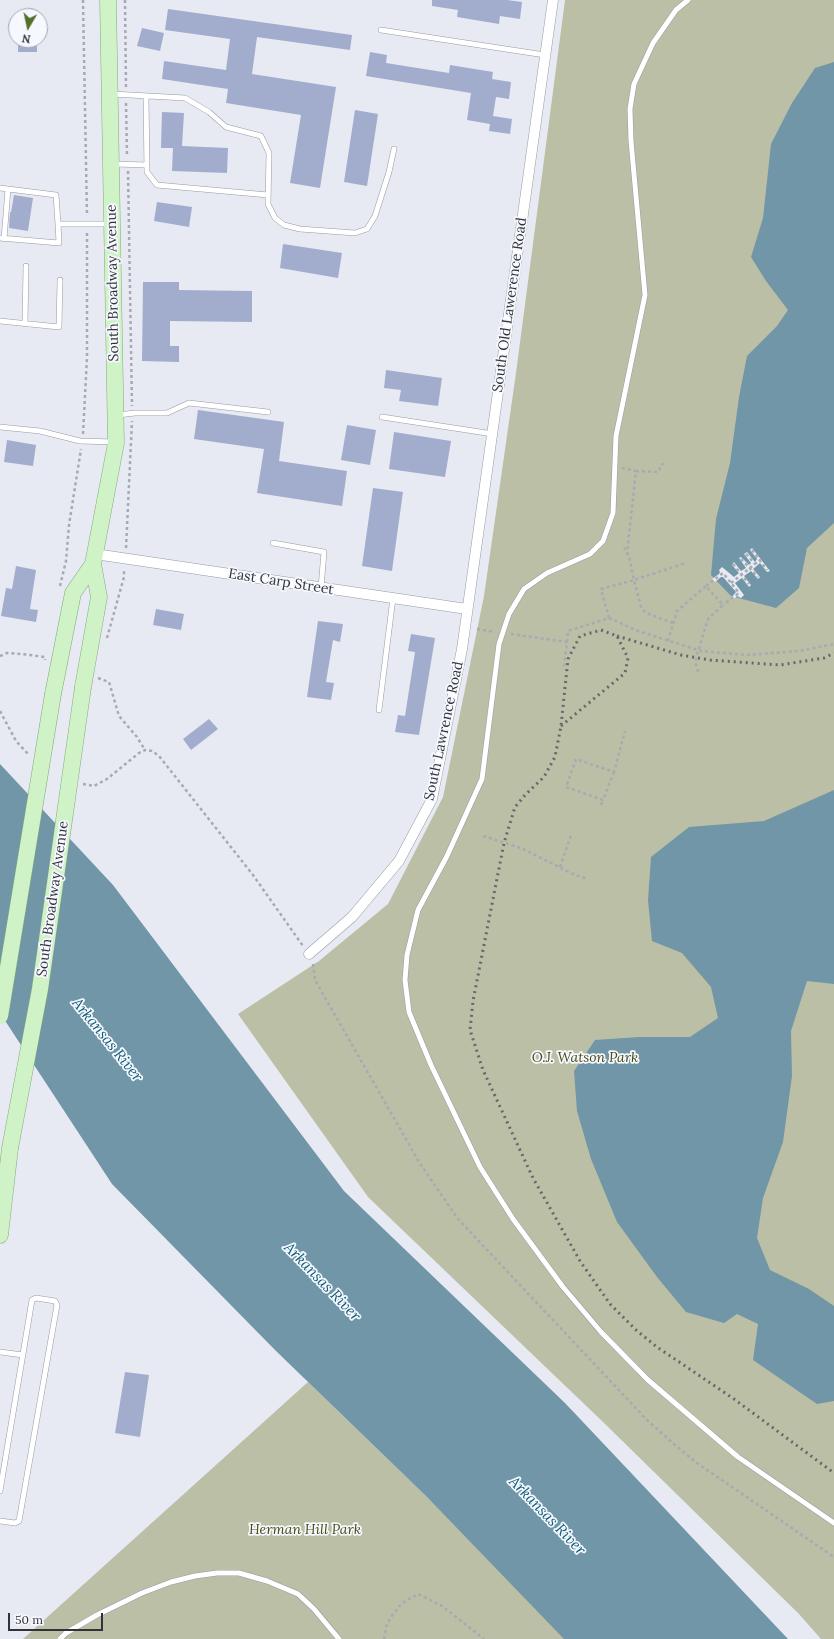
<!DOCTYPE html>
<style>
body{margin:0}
#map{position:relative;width:834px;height:1639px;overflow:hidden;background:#e7eaf3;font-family:Lora,serif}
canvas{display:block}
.north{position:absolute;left:8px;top:8px;width:40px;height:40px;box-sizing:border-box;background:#f5f8ff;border:1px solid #a7a9af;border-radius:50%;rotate:189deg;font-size:11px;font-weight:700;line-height:16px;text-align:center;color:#323337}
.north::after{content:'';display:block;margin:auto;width:14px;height:18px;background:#527026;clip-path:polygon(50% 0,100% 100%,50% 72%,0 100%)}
.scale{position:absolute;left:8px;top:1613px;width:95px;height:18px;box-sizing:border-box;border:2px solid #323337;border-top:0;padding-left:5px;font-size:12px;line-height:14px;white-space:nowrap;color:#323337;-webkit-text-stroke:3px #f5f8ff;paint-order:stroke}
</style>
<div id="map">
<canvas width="834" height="1639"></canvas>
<div class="north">N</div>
<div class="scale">50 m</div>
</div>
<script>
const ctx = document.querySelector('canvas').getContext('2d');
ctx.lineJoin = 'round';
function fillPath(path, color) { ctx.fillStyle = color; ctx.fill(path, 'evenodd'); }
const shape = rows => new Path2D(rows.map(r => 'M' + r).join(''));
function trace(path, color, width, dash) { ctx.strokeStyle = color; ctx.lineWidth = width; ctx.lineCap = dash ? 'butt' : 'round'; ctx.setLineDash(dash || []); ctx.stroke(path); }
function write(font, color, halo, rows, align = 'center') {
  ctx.font = font + ' Lora,serif'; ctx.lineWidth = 3.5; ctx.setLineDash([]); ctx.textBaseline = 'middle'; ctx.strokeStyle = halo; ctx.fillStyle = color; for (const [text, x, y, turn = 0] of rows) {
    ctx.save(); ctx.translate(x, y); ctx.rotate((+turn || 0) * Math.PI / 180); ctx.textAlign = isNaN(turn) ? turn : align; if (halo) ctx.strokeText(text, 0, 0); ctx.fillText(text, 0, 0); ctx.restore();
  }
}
const green = shape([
 [565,0,834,0,834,1639,821,1639,799,1614,602,1421,368,1197,238,1014,319,961,388,904,443,797,484,596,516,373],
 [308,1382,574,1639,23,1639]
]);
const water = shape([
 [834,62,834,523,807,548,799,588,776,608,731,596,711,575,716,519,730,463,739,397,747,356,777,326,788,310,766,281,751,257,763,218,771,144,792,103,815,68],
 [0,764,113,885,344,1191,565,1403,788,1639,564,1639,428,1498,275,1350,112,1184,0,1013],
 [834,790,834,984,807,981,791,1031,792,1076,783,1142,763,1198,757,1238,770,1270,809,1289,834,1306,834,1401,817,1404,753,1360,758,1324,737,1314,724,1323,686,1312,657,1277,617,1222,591,1159,577,1111,574,1071,595,1040,639,1037,690,1037,718,1018,711,987,682,953,652,941,648,900,651,857,689,827,764,821]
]);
const pier = shape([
 [752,548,770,571,767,572,760,563,753,569,760,577,758,579,751,571,744,576,751,585,749,587,742,578,735,583,744,595,741,598,737,596,734,599,731,598,736,592,723,577,721,577,715,582,712,579,719,574,720,572,719,570,722,567,734,577,739,573,732,565,734,562,741,571,746,568,739,558,741,557,749,565,751,563,744,554,747,552,755,562,757,559,750,550]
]);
const building = shape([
 [432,0,507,0,522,2,520,19,500,16,499,24,457,17,458,10,432,6],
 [168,9,352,35,350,50,257,37,252,74,336,87,320,188,290,183,301,115,226,103,228,89,162,79,164,61,226,70,230,39,165,30],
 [142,28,164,33,160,51,137,46],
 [18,40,37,40,37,52,18,52],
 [370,52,387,55,386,63,449,73,450,65,493,72,492,79,511,82,509,99,496,97,493,116,512,119,510,134,489,131,490,124,467,120,471,93,366,76],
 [355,110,378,114,367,186,344,182],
 [162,112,184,113,182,146,228,148,227,173,172,171,173,148,161,148],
 [14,195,33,198,28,231,9,228,10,212,11,212],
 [157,202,192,207,189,227,154,221],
 [283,244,342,253,338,278,280,268],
 [143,282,179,282,179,290,252,291,252,322,170,321,170,346,179,346,179,362,142,361],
 [386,370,442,378,438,406,399,401,401,390,384,388],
 [198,410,284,422,279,461,347,471,342,506,257,493,264,449,194,439],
 [347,425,376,430,370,465,341,460],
 [394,432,451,441,445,477,389,469],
 [7,440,36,445,33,466,4,462],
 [373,488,403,492,392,571,362,566],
 [16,566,36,570,30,609,38,610,36,622,1,616,6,588,12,589],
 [156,609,184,614,181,630,153,625],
 [318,621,343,624,340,642,333,640,326,682,334,683,331,700,307,697],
 [411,634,435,638,419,735,395,732,398,715,405,716,415,652,408,651],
 [209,719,218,729,191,750,183,739],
 [125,1372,149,1375,140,1437,115,1433]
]);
const path = shape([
 [83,0,87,216],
 [125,0,126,88],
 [126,103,127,156],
 [128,171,132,406],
 [83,434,87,357,87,231],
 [622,468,636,471,627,553],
 [636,471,658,472,663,463],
 [126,548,132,421],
 [752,550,767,570],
 [746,554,755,564],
 [741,559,758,577],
 [733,564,749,584],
 [731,583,760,560],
 [60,586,66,561,69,525,81,449],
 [706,586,723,573,739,593,723,605],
 [609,618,601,589,634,580,629,556,624,548],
 [673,623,646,613,641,607,634,580,686,563],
 [477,629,494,632],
 [511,634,567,642,564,667],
 [107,638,124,577,124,569],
 [668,641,677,611,706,586,723,605,708,619,696,658,695,662,699,674],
 [567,642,568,631,609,618,638,631,701,651,747,655,799,651,834,644],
 [0,656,7,653,22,654,45,657,45,660],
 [98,678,109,682,119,716,137,737,145,750],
 [0,711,16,741,29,755],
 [614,772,603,800,566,787,576,759,614,772,625,731],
 [83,784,94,786,107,779,139,753,145,750,152,751,159,756,253,875,303,946],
 [601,805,603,800],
 [483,836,521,848,575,875,588,879],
 [560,867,571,835],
 [313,964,315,980,419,1162,458,1219,647,1420,675,1445,697,1463,834,1557],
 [384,1639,386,1627,391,1617,402,1603,418,1594,442,1606,484,1639]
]);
const lane = shape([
 [688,0,676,10,653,43,634,84,630,109,631,141,645,295,616,436,613,513,603,541,590,554,547,573,524,589,509,614,499,644,482,779,447,856,418,910,407,955,405,980,409,1012,431,1065,480,1167,513,1219,563,1287,601,1332,648,1380,738,1457,834,1523],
 [381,30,545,55],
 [112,94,185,98,209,112,226,127,261,136,269,153,268,204,275,218,284,225,300,229,355,233,367,229,375,216,389,172,394,149],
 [146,96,147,172,157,185,268,195],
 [114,164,147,165],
 [0,188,56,195,58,224],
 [0,238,59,243,58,224,111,224],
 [4,239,8,189],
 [0,321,59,327,60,280],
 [25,324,26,266],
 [118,415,135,413,167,413,189,403,268,412],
 [382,417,493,434],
 [0,427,40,431,80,441,115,442],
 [273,543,324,552,321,588],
 [379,710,393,598],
 [0,1352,23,1355],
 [0,1491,32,1300,36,1298,55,1301,57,1305,19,1521,15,1523,0,1521],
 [60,1639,66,1633,97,1615,142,1593,171,1582,195,1576,217,1573,239,1573,267,1581,298,1594,314,1609,339,1639]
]);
const street = shape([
 [95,554,467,609],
 [309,954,352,917,399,861,432,799,462,649,553,0]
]);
const primary = shape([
 [83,687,99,597,93,564,116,443,108,0],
 [53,694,73,593,93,564],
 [0,1235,10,1148]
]);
const rail = shape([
 [617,636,681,655,710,660,780,665,824,658,834,653],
 [561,726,625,673,628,658,617,636,601,630,580,636,568,659,561,726,555,757,544,777,526,794,515,807,504,843,473,1001,470,1030,483,1070,533,1178,580,1261,610,1304,636,1330,657,1347,734,1399,834,1473]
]);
const primaryBridge = shape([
 [0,1016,53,694],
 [10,1148,40,989,83,687]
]);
const streetNames = [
 ["South Broadway Avenue",113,283,-91],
 ["South Old Lawerence Road",510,305,-82],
 ["East Carp Street",281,582,9],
 ["South Lawrence Road",444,731,-78],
 ["South Broadway Avenue",53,899,-82]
];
const parkNames = [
 ["O.J. Watson Park",585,1058],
 ["Herman Hill Park",305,1530]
];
const waterNames = [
 ["Arkansas River",107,1040,51],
 ["Arkansas River",322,1282,46],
 ["Arkansas River",547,1516,46]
];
fillPath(green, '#bbbfa5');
fillPath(water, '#7096a7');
fillPath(pier, '#e7eaf3');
fillPath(building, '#a2adce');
trace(lane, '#979aa2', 6);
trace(street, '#979aa2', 11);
trace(primary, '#83a97b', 17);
trace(path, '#a7aab1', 2.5, [3, 3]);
trace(lane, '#fff', 5);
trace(street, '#fff', 10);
trace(primary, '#cff2c6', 16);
trace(rail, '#66686d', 3, [2, 4]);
trace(primaryBridge, '#83a97b', 17, []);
trace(primaryBridge, '#cff2c6', 16);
write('14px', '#323337', '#f5f8ff', streetNames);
write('italic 14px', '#484c11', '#f5f8ff', parkNames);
write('italic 15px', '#125c76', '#f5f8ff', waterNames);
</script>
